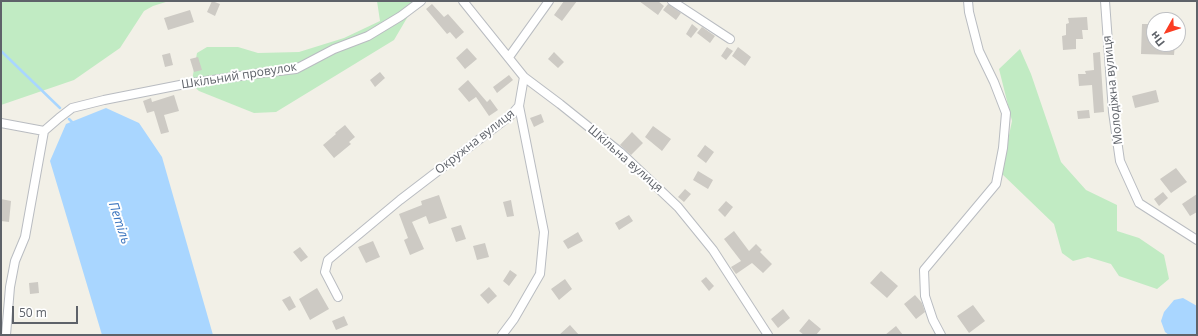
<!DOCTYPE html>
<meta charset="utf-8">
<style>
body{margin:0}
#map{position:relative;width:1198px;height:336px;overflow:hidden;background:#f2f0e7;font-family:"Open Sans",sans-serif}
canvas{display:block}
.frame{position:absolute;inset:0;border:2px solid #5e6269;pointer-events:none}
.north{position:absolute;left:1146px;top:12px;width:40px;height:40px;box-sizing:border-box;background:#fff;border:1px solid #bfc0c3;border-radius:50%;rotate:231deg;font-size:11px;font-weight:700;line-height:16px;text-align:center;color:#5e6269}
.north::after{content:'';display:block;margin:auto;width:14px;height:18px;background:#fb3d23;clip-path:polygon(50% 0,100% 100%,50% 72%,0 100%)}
.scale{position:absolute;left:12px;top:306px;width:66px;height:18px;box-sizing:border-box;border:2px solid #5e6269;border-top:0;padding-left:5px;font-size:12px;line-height:14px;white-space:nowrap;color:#5e6269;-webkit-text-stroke:3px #fff;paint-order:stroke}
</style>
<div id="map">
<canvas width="1198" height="336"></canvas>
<div class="frame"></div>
<div class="north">Пн</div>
<div class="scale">50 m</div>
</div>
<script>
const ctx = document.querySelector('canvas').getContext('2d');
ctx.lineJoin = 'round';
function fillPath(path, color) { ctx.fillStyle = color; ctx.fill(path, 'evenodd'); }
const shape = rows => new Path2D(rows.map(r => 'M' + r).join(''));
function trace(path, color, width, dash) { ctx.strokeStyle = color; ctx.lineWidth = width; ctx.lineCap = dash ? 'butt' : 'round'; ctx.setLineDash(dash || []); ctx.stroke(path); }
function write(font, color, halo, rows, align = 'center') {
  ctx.font = font + ' "Open Sans",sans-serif'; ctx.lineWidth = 4; ctx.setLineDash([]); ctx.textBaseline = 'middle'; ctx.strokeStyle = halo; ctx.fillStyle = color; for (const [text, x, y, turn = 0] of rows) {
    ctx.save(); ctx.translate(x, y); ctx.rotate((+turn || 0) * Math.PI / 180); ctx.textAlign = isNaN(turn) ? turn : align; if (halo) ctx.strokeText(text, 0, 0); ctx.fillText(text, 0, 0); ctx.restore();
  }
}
const green = shape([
 [1,1,169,1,153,6,144,11,120,48,74,80,1,105],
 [377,1,417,1,394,40,276,112,254,113,199,91,192,85,193,75,197,53,207,47,238,47,258,53,299,52,344,38,380,21],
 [1020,49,1031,74,1061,162,1086,190,1117,205,1117,231,1139,238,1164,255,1169,279,1157,289,1119,276,1111,264,1088,257,1073,261,1062,253,1054,224,1001,173,1012,121,999,69]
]);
const water = shape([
 [106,108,139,123,162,157,213,335,102,335,50,161,66,124],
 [1183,298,1197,306,1197,335,1169,335,1165,332,1161,321,1164,312,1174,300]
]);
const stream = shape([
 [1,51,60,108],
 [69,119,74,124]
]);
const building = shape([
 [212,1,220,4,215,16,207,12],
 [564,1,577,1,562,21,554,15],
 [639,1,658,1,664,6,658,15],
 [432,4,444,17,448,14,464,32,456,39,450,32,447,34,426,9],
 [668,4,681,13,676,20,663,10],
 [190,10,194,22,168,30,164,18],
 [1087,17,1088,30,1082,30,1083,39,1076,39,1076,49,1063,50,1062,36,1066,35,1066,24,1069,23,1068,18],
 [692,24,698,29,691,38,686,34],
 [1142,24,1154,24,1154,44,1175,44,1174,55,1141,54],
 [702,27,715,36,710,43,697,33],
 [727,47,733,51,726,60,721,56],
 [738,47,751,57,745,66,732,56],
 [467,48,477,59,465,69,456,58],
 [554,52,564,62,558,68,548,59],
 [1100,52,1104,112,1094,113,1092,85,1079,86,1078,74,1086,74,1085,71,1094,70,1093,53],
 [170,53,173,65,165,67,162,55],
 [198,57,202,70,194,72,190,59],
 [380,72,385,78,375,87,370,80],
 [509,75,513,80,497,93,493,87],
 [468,80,487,102,490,99,498,110,489,116,476,97,469,102,458,89],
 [1156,90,1159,102,1135,108,1132,96],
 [174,95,179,111,164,115,169,132,161,134,154,111,147,113,143,101,151,98,152,102],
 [1089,110,1090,118,1078,119,1077,111],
 [541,114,544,122,534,127,530,118],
 [345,125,355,137,349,142,351,144,334,158,323,145,336,134,335,133],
 [653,126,671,139,662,151,645,137],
 [632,132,643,143,631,155,620,145],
 [705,145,714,152,706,163,697,156],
 [1176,168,1187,182,1171,193,1160,179],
 [698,171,713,180,708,189,693,180],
 [685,189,691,194,684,202,678,197],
 [1163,192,1168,198,1159,206,1154,199],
 [1197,194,1197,212,1190,216,1182,204],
 [439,195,447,218,429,224,426,216,412,222,424,249,410,255,404,240,408,238,399,214,422,205,421,201],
 [1,199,11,201,9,222,1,221],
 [511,200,514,216,507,217,503,202],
 [726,201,733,207,725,217,718,210],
 [629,215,633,221,619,230,615,223],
 [461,225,466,239,456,242,451,228],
 [734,231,749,251,756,244,762,250,760,252,772,264,763,273,752,263,736,274,731,267,741,261,724,239],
 [578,232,583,241,568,249,563,241],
 [373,241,380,257,366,263,358,247],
 [485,243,489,257,477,260,473,246],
 [300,247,308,257,301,262,293,252],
 [510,270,517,275,509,286,503,281],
 [881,271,898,286,887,298,870,283],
 [706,277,714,286,709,291,701,281],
 [565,279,572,289,559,300,551,289],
 [38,282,39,293,30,294,29,283],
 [489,287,497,296,488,304,480,295],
 [317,288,329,309,310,320,299,299],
 [915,295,922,303,925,312,916,319,904,304],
 [290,296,296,307,289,311,282,300],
 [973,305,985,321,969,333,957,316],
 [783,309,790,318,778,328,771,319],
 [344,316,348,325,336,330,332,321],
 [809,319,821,329,816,335,804,335,799,331],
 [570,325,579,335,559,335],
 [896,326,903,335,885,335]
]);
const street = shape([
 [463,1,524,77,560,104,620,152,678,207,713,250,768,335],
 [672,1,730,39],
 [1105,1,1113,112,1120,161,1139,203,1197,240],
 [509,57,549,1],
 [519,106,524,77],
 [1,123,44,131],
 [44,131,59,118,72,108,104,100,185,84,254,74,296,69,334,49,368,36,401,16,421,1],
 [338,297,325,272,328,260,400,200,511,115,519,106,544,232,540,274,514,319,502,335],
 [6,335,10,287,15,261,25,237,44,131],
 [941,335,933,320,925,296,924,270,996,184,1003,148,1006,113,994,82,979,51,969,12,968,1]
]);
const streetNames = [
 ["Шкільний провулок",239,76,-9],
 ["Молодіжна вулиця",1113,90,-96],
 ["Окружна вулиця",475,142,-38],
 ["Шкільна вулиця",625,159,41]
];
const waterNames = [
 ["Петіль",119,223,72]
];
fillPath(green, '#c1ebc3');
fillPath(water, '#a9d6ff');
trace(stream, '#a9d6ff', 2.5);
fillPath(building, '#cdcac4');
trace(street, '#b9bcc1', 10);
trace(street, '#fff', 8);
write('12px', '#5e6269', '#fff', streetNames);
write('italic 13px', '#3a74be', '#fff', waterNames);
</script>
